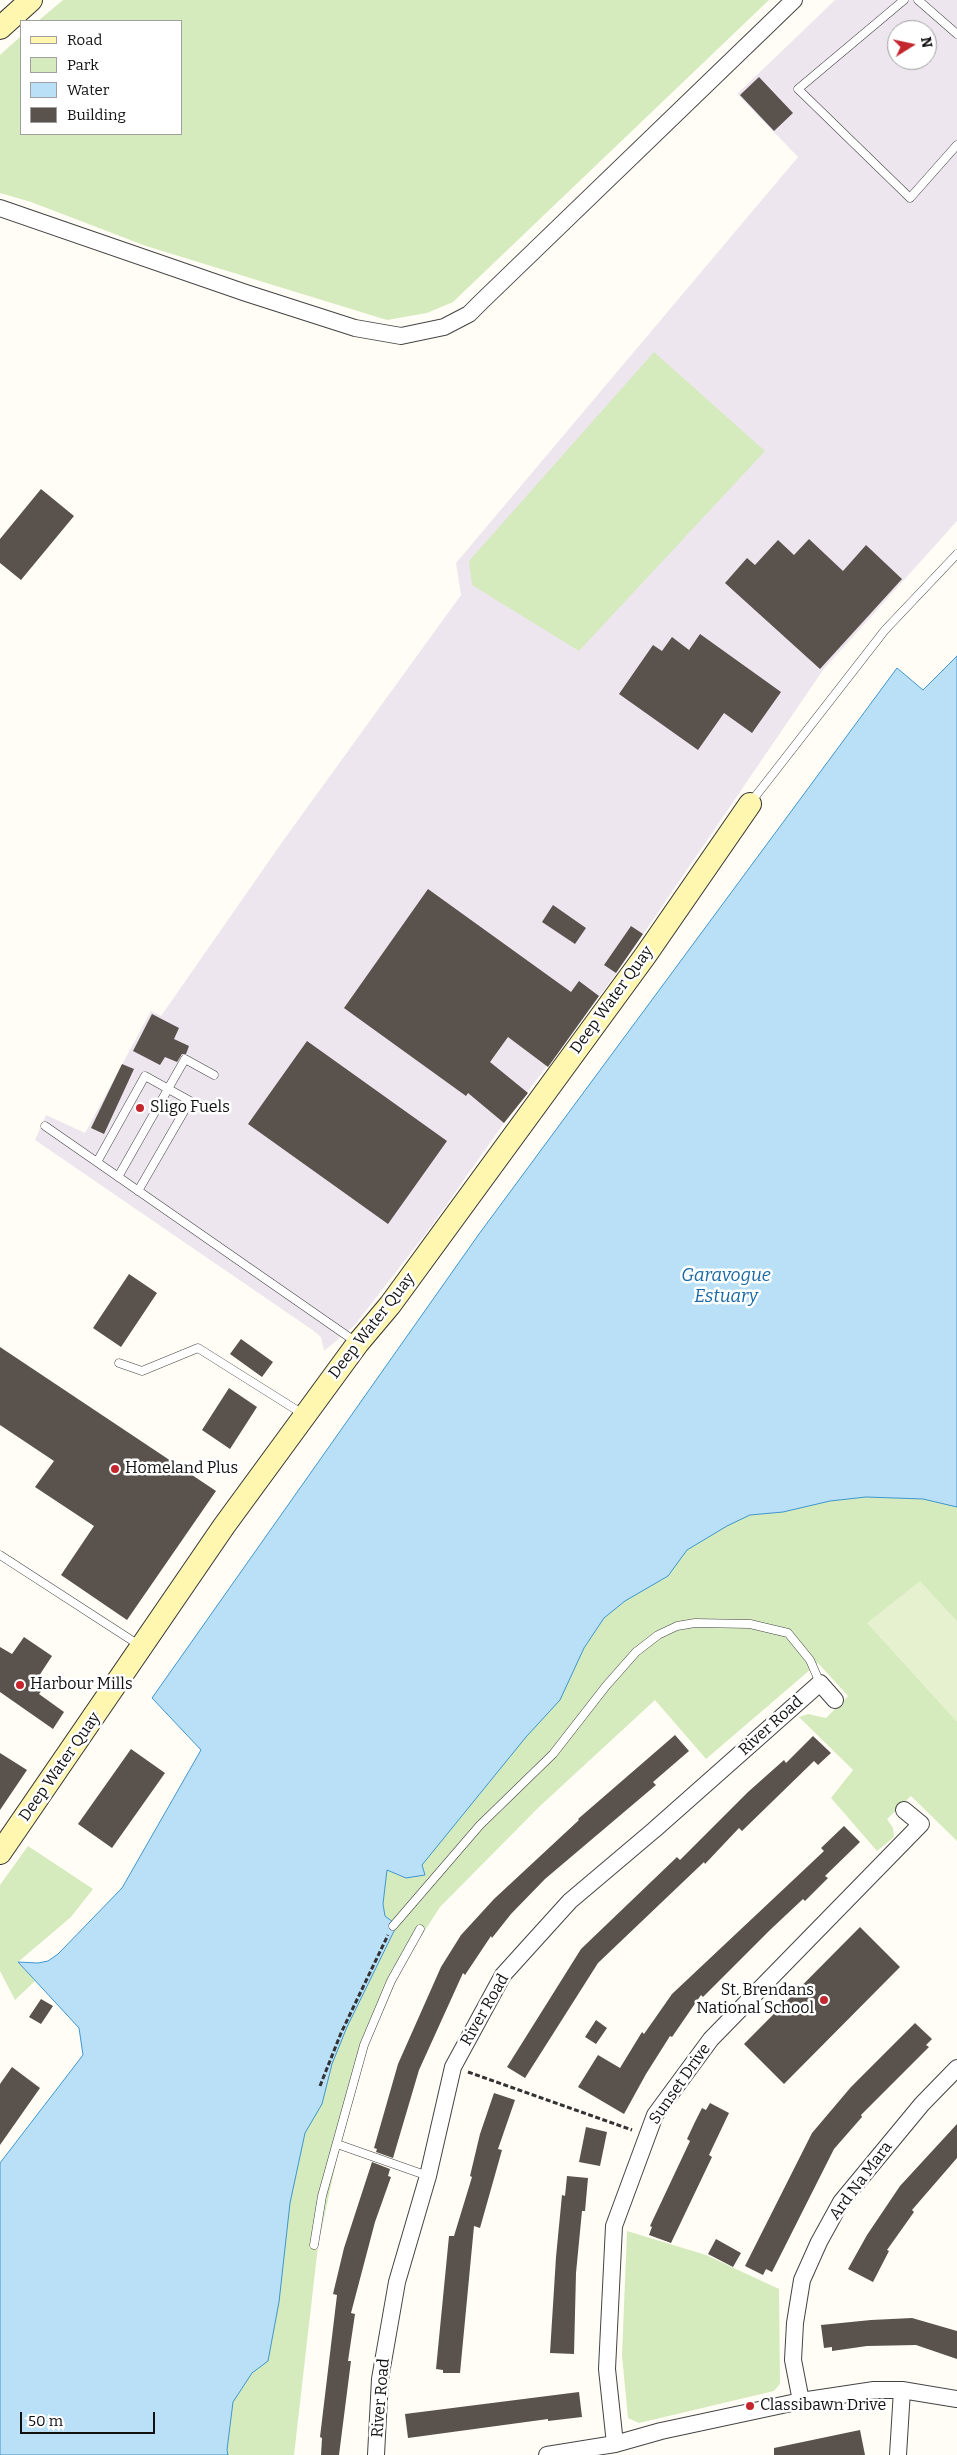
<!DOCTYPE html>
<style>
body{margin:0}
#map{position:relative;width:957px;height:2455px;overflow:hidden;background:#fffdf5;font-family:Bitter,serif}
canvas{display:block}
.legend{position:absolute;left:20px;top:20px;width:162px;height:115px;box-sizing:border-box;background:#fff;border:1px solid #a0a0a0;margin:0;padding:6px 9px;list-style:none;font-size:15px;color:#111}
.legend li{display:flex;align-items:center;gap:10px;height:25px}
.legend b{width:25px;border:1px solid #a0a0a0}
.north{position:absolute;left:887px;top:20px;width:50px;height:50px;box-sizing:border-box;background:#fff;border:1px solid #a0a0a0;border-radius:50%;rotate:80deg;font-size:14px;font-weight:700;line-height:20px;text-align:center;color:#111}
.north::after{content:'';display:block;margin:auto;width:18px;height:22px;background:#c4262e;clip-path:polygon(50% 0,100% 100%,50% 72%,0 100%)}
.scale{position:absolute;left:20px;top:2412px;width:135px;height:22px;box-sizing:border-box;border:2px solid #111;border-top:0;padding-left:6px;font-size:15px;line-height:18px;white-space:nowrap;color:#111;-webkit-text-stroke:4px #fff;paint-order:stroke}
</style>
<div id="map">
<canvas width="957" height="2455"></canvas>
<ul class="legend">
<li><b style="height:6px;background:#fff6b0"></b>Road</li>
<li><b style="height:14px;background:#d5ebbd"></b>Park</li>
<li><b style="height:14px;background:#b9e0f7"></b>Water</li>
<li><b style="height:14px;background:#5a524d"></b>Building</li>
</ul>
<div class="north">N</div>
<div class="scale">50 m</div>
</div>
<script>
const ctx = document.querySelector('canvas').getContext('2d');
ctx.lineJoin = 'round';
function fillPath(path, color) { ctx.fillStyle = color; ctx.fill(path, 'evenodd'); }
const shape = rows => new Path2D(rows.map(r => 'M' + r).join(''));
function trace(path, color, width, dash) { ctx.strokeStyle = color; ctx.lineWidth = width; ctx.lineCap = dash ? 'butt' : 'round'; ctx.setLineDash(dash || []); ctx.stroke(path); }
function write(font, color, halo, rows, align = 'center') {
  ctx.font = font + ' Bitter,serif'; ctx.lineWidth = 5; ctx.setLineDash([]); ctx.textBaseline = 'middle'; ctx.strokeStyle = halo; ctx.fillStyle = color; for (const [text, x, y, turn = 0] of rows) {
    ctx.save(); ctx.translate(x, y); ctx.rotate((+turn || 0) * Math.PI / 180); ctx.textAlign = isNaN(turn) ? turn : align; if (halo) ctx.strokeText(text, 0, 0); ctx.fillText(text, 0, 0); ctx.restore();
  }
}
const industrial = shape([
 [835,0,957,0,957,521,823,670,616,974,504,1123,430,1228,354,1326,324,1351,321,1337,311,1329,35,1140,46,1115,85,1133,151,1011,161,1016,285,838,461,595,456,563,798,157,737,94],
 [897,30,927,30,927,60,897,60]
]);
const green = shape([
 [63,0,769,0,453,302,427,313,387,320,146,246,31,202,0,193,0,55,21,36,21,134,181,134,181,21,38,21],
 [654,352,765,451,579,651,472,585,469,561],
 [957,1035,957,1841,911,1796,887,1819,893,1828,894,1837,877,1851,831,1798,853,1770,799,1717,808,1714,826,1718,848,1696,818,1663,706,1759,655,1700,539,1807,440,1907,404,1963,368,2046,337,2158,318,2246,294,2455,116,2455,332,2064,347,2027,397,1925,385,1916,383,1904,387,1870],
 [28,1846,93,1889,71,1917,18,1962,35,1981,15,2000,0,1971,0,1885],
 [627,2231,706,2255,779,2289,780,2384,774,2391,639,2423,628,2418,622,2356]
]);
const pitch = shape([
 [920,1581,957,1621,957,1722,867,1623]
]);
const water = shape([
 [957,656,957,1507,923,1499,866,1497,830,1501,783,1512,750,1515,727,1526,687,1550,668,1576,625,1601,604,1618,584,1648,560,1700,526,1737,422,1865,425,1875,406,1878,387,1870,383,1904,385,1916,397,1925,347,2027,332,2064,322,2104,305,2133,290,2203,279,2302,268,2361,252,2373,233,2402,227,2450,228,2455,0,2455,0,2163,83,2055,79,2028,18,1962,38,1963,48,1961,58,1954,122,1888,201,1750,152,1698,479,1234,897,668,923,690,957,656]
]);
const building = shape([
 [759,77,793,113,774,131,740,95],
 [41,489,74,516,21,580,0,563,0,539],
 [809,539,843,571,866,545,902,579,820,669,725,583,747,558,755,565,778,540,794,555],
 [700,634,781,692,752,733,724,713,698,750,619,694,653,645,662,651,672,637,689,650],
 [428,889,571,992,579,981,599,996,548,1067,508,1037,490,1062,528,1093,504,1123,468,1093,466,1096,344,1008],
 [553,905,586,928,575,944,542,922],
 [631,926,643,934,616,973,604,965],
 [152,1014,179,1028,174,1039,189,1046,186,1054,182,1054,177,1062,165,1057,160,1065,133,1051],
 [307,1041,447,1141,388,1224,248,1124],
 [122,1064,134,1069,104,1134,91,1128],
 [129,1274,157,1293,121,1347,93,1328],
 [241,1339,273,1362,262,1377,230,1354],
 [0,1347,216,1491,127,1620,61,1575,94,1526,35,1487,54,1461,0,1425],
 [229,1388,257,1407,230,1449,202,1430],
 [24,1637,52,1656,35,1682,44,1687,39,1694,64,1712,53,1729,0,1692,0,1647,12,1654],
 [675,1735,689,1751,653,1782,656,1785,545,1879,511,1914,492,1938,491,1936,465,1975,463,1973,419,2070,393,2158,376,2152,377,2149,374,2148,398,2064,441,1967,461,1935,494,1899,579,1820,578,1819],
 [813,1736,831,1753,818,1765,814,1761,742,1831,739,1828,705,1864,704,1862,598,1963,525,2078,507,2067,581,1949,677,1857,680,1860,748,1792,784,1760,786,1763],
 [131,1749,165,1773,112,1848,78,1824],
 [0,1753,27,1770,0,1810],
 [844,1826,860,1842,825,1876,828,1878,805,1901,803,1899,770,1930,703,1997,701,1995,672,2037,670,2036,646,2074,624,2114,578,2087,598,2055,620,2068,642,2032,644,2034,672,1994,824,1851,821,1848],
 [860,1927,900,1967,784,2084,744,2044],
 [41,1999,53,2006,41,2024,29,2017],
 [596,2020,607,2028,596,2044,585,2037],
 [915,2023,932,2039,926,2045,929,2047,861,2115,862,2117,834,2149,772,2272,766,2269,763,2275,745,2266,812,2133,851,2087],
 [12,2067,40,2088,0,2145,0,2084],
 [494,2093,515,2100,498,2149,502,2150,480,2228,474,2226,460,2373,443,2373,443,2370,436,2369,449,2236,454,2236,472,2177,470,2176,480,2134],
 [710,2103,729,2113,709,2155,712,2157,671,2243,649,2235,652,2227,650,2226,690,2141,687,2139,694,2124,702,2108,706,2110],
 [957,2124,957,2158,912,2210,914,2212,887,2250,889,2251,873,2282,848,2269,867,2235,900,2186],
 [586,2127,607,2132,600,2166,579,2162],
 [372,2162,390,2169,388,2176,391,2177,375,2222,351,2313,355,2314,348,2361,351,2361,339,2455,321,2455,322,2438,320,2437,337,2295,333,2294,344,2248],
 [567,2176,588,2178,585,2211,582,2211,576,2273,574,2354,550,2353,556,2257,562,2195,565,2196],
 [716,2239,741,2253,733,2267,708,2254],
 [912,2318,957,2331,957,2359,916,2345,867,2346,832,2351,832,2347,824,2348,821,2325,871,2320],
 [579,2392,582,2417,548,2421,548,2419,408,2438,405,2414],
 [860,2430,865,2455,774,2455,774,2448]
]);
const path = shape([
 [468,2072,632,2130],
 [320,2086,341,2033,388,1935]
]);
const lane = shape([
 [904,0,798,89,910,198,957,145],
 [918,0,957,34],
 [751,802,885,630,957,554],
 [45,1126,356,1342],
 [97,1162,145,1076,190,1101,138,1191],
 [118,1177,185,1059,214,1075],
 [119,1363,142,1371,198,1348,303,1414],
 [0,1555,139,1645],
 [393,1926,480,1825,553,1754,606,1686,636,1652,658,1635,677,1626,695,1623,750,1624,788,1633,810,1660,820,1683],
 [337,2144,428,2176],
 [314,2245,322,2196,364,2045,391,1981,420,1929]
]);
const street = shape([
 [0,208,246,293,355,328,401,336,444,327,469,314,481,302,794,0],
 [801,2401,793,2360,795,2323,802,2280,819,2242,841,2202,922,2104,957,2068],
 [615,2444,607,2369,614,2226,655,2115,711,2039,921,1824,904,1810],
 [376,2455,380,2379,397,2282,428,2176,453,2067,503,1975,570,1901,654,1830,820,1683,835,1700],
 [547,2455,615,2444,661,2431,801,2401,874,2390,902,2390,957,2399],
 [898,2455,902,2390]
]);
const secondary = shape([
 [0,28,31,0],
 [0,1853,224,1526,358,1343,390,1305,645,956,750,804]
]);
const markers = [
 [140,1108,5,"#c4262e"],
 [115,1469,5,"#c4262e"],
 [20,1685,5,"#c4262e"],
 [824,2000,5,"#c4262e"],
 [750,2406,5,"#c4262e"]
];
const streetNames = [
 ["Deep Water Quay",612,1000,-54],
 ["Deep Water Quay",372,1326,-52],
 ["River Road",771,1726,-42],
 ["Deep Water Quay",60,1767,-55],
 ["River Road",485,2010,-60],
 ["Sunset Drive",680,2084,-55],
 ["Ard Na Mara",861,2181,-53],
 ["River Road",381,2398,-85]
];
const poiNames = [
 ["Sligo Fuels",150,1108],
 ["Homeland Plus",125,1469],
 ["Harbour Mills",30,1685],
 ["St. Brendans",814,1991,"right"],
 ["National School",814,2009,"right"],
 ["Classibawn Drive",760,2406]
];
const waterNames = [
 ["Garavogue",726,1276],
 ["Estuary",726,1297]
];
fillPath(industrial, '#eee6ef');
fillPath(green, '#d5ebbd');
fillPath(pitch, '#e6f2cf');
fillPath(water, '#b9e0f7');
trace(water, '#3f96cf', 1);
fillPath(building, '#5a524d');
trace(lane, '#444', 9);
trace(street, '#444', 18);
trace(secondary, '#333', 24);
trace(path, '#333', 3, [5, 2.5]);
trace(lane, '#fff', 8);
trace(street, '#fff', 16);
trace(secondary, '#fff6b0', 22);
for (const [x, y, r, color] of markers) { const dot = new Path2D(); dot.arc(x, y, r, 0, 2 * Math.PI); ctx.fillStyle = color; ctx.fill(dot); trace(dot, '#fff', 2); }
write('16px', '#111', '#fff', streetNames);
write('16px', '#111', '#fff', poiNames, 'left');
write('italic 18px', '#1768a6', '#fff', waterNames);
</script>
